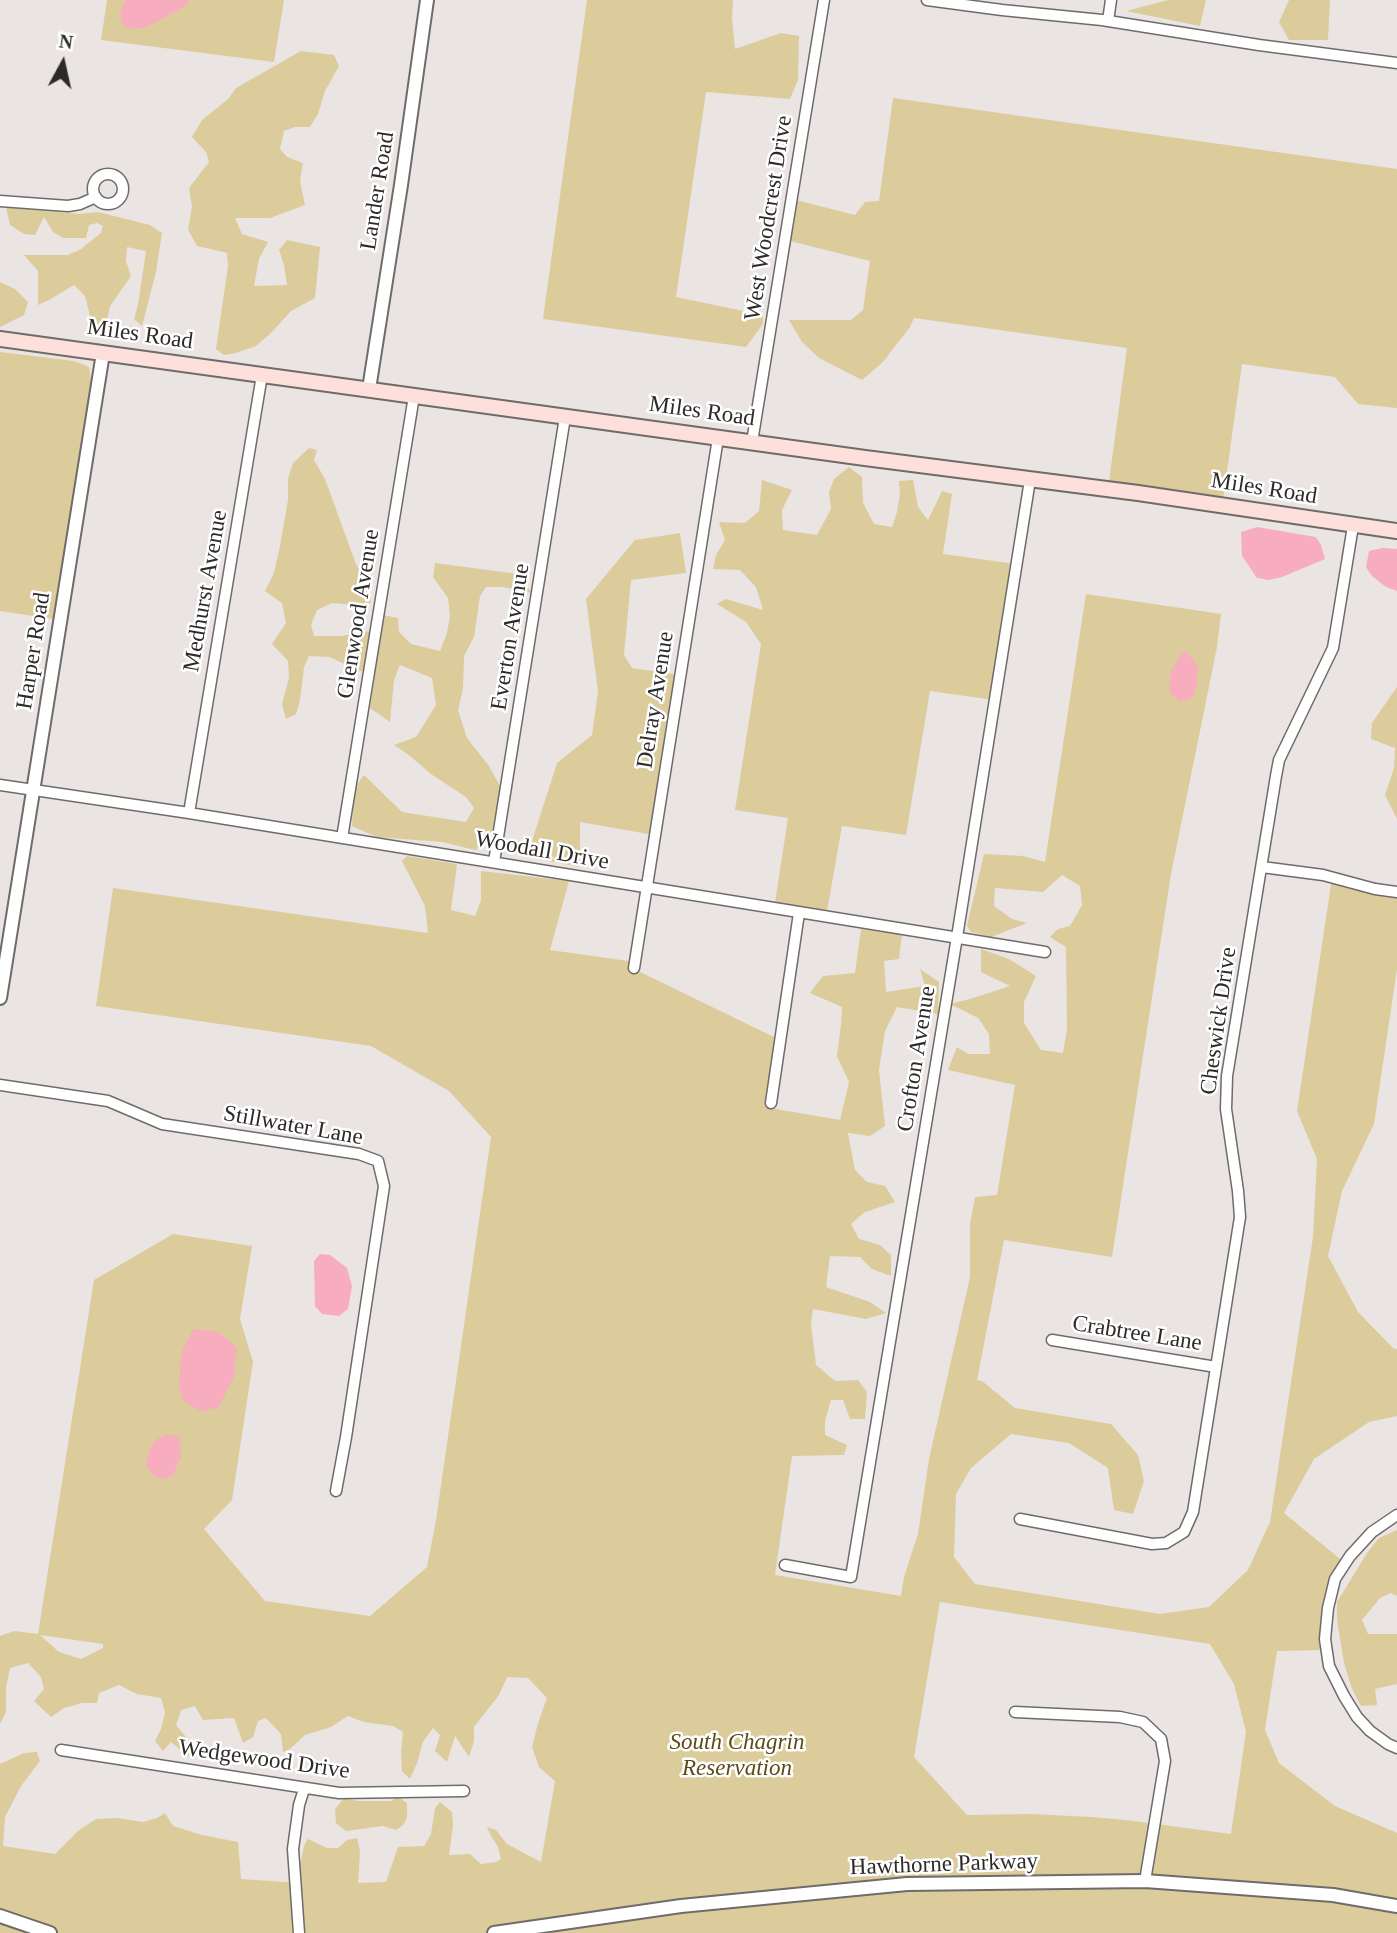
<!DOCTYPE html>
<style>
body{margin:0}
#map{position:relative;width:1397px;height:1933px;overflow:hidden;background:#eae5e3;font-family:Georgia,serif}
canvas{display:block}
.north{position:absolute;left:28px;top:28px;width:70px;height:70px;-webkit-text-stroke:5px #fff;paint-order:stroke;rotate:8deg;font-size:19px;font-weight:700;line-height:28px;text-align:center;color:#2d2b2a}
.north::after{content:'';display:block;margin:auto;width:24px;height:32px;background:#2d2b2a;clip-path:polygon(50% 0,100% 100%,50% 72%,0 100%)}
</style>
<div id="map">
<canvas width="1397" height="1933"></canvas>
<div class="north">N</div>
</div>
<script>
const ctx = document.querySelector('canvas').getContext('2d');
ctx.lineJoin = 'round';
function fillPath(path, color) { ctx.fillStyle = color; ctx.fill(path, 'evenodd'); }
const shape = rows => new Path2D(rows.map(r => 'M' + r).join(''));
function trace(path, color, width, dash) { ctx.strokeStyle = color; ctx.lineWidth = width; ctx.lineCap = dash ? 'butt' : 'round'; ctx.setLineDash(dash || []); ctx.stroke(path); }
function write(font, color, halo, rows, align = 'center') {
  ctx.font = font + ' Georgia,serif'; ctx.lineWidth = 5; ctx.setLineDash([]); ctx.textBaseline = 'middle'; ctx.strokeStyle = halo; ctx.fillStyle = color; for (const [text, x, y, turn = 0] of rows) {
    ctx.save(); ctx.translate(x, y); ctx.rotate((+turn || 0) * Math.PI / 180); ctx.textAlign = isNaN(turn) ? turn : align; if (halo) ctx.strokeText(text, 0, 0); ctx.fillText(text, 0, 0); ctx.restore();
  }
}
const green = shape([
 [107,0,284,0,274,62,101,40],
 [587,0,733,0,732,18,735,49,781,33,799,36,798,80,790,99,706,92,676,297,763,315,763,324,746,347,543,319],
 [1168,0,1206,0,1200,26,1126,11],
 [1289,0,1330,0,1328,40,1289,40,1279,22],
 [301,51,334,55,339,66,325,91,318,114,310,127,295,127,284,131,280,149,287,157,303,163,300,181,305,205,270,218,235,218,242,234,268,242,259,259,254,286,287,285,284,265,279,250,287,240,320,247,315,298,291,311,271,333,256,346,236,353,224,355,216,349,228,266,227,253,197,246,188,230,192,207,189,188,209,162,206,152,192,137,202,120,228,99,236,88],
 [893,98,1397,169,1397,408,1358,404,1335,377,1242,364,1222,507,1108,489,1127,348,914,318,910,327,883,362,862,380,819,358,802,342,789,320,851,320,863,310,870,261,790,241,796,200,855,215,865,202,879,201],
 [6,207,79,214,98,212,150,225,162,233,156,272,142,326,134,319,138,305,146,251,127,247,126,261,131,276,110,306,107,320,102,329,92,324,85,296,74,285,49,300,38,305,38,271,24,255,68,255,81,249,101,233,103,226,97,223,89,225,86,238,63,238,53,232,44,217,35,235,24,234,10,225],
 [0,282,15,289,28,302,24,315,0,327],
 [0,352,74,361,89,367,91,380,54,619,0,611],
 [309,448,317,450,314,460,325,479,356,564,370,590,371,603,355,605,332,603,317,610,311,625,314,636,341,636,370,631,367,671,359,671,330,657,309,656,304,667,300,700,296,714,286,719,282,704,289,678,288,661,272,644,286,623,282,603,265,591,274,573,280,546,288,500,288,479,293,463],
 [849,467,862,477,863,503,874,524,892,527,897,512,900,493,899,481,913,480,918,507,928,520,942,491,952,494,943,554,1016,564,994,700,930,691,906,835,842,826,826,917,774,909,788,818,735,810,761,644,746,622,717,604,726,599,763,610,756,587,740,570,713,569,716,555,725,540,719,522,745,523,759,511,762,480,792,490,782,510,783,530,817,535,831,509,829,492,834,479],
 [680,533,686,573,631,580,624,655,632,668,680,675,654,835,580,822,580,867,527,857,557,763,592,735,598,691,586,599,635,540],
 [435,563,518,574,532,593,503,587,486,587,480,596,474,637,464,656,463,689,458,710,467,738,489,766,501,788,490,842,475,850,442,842,377,837,352,826,354,789,364,775,402,812,466,822,474,808,466,797,431,774,410,756,394,745,416,737,436,705,432,678,400,665,394,680,390,722,370,708,383,615,398,618,399,632,411,644,440,651,447,633,450,616,448,598,433,577],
 [1086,594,1221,614,1217,647,1171,874,1112,1257,1004,1240,977,1380,982,1381,1015,1408,1111,1424,1138,1455,1144,1481,1133,1514,1114,1510,1108,1468,1069,1443,1011,1434,971,1468,956,1494,954,1557,975,1584,1160,1614,1209,1607,1248,1570,1270,1522,1313,1237,1317,1159,1297,1111,1332,878,1397,892,1397,969,1374,1124,1342,1191,1328,1256,1358,1312,1393,1348,1397,1349,1397,1416,1369,1422,1314,1459,1284,1513,1345,1563,1335,1579,1326,1650,1277,1651,1265,1730,1279,1763,1335,1806,1397,1833,1397,1933,0,1933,0,1764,24,1753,37,1752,40,1761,21,1786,5,1817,3,1846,55,1854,79,1830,96,1819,117,1818,143,1822,157,1818,165,1813,173,1826,202,1835,238,1842,241,1879,299,1883,300,1866,304,1846,308,1839,327,1848,338,1848,347,1840,357,1838,360,1851,358,1883,386,1882,398,1847,424,1846,431,1834,435,1808,440,1802,452,1812,453,1825,449,1855,470,1854,481,1864,496,1862,501,1859,498,1847,491,1836,487,1827,496,1830,507,1844,541,1862,555,1781,539,1767,532,1747,538,1723,547,1698,528,1678,507,1677,499,1695,474,1727,474,1741,469,1757,455,1736,447,1762,435,1751,440,1735,433,1728,423,1742,417,1763,410,1779,402,1771,401,1752,403,1732,393,1726,364,1722,348,1716,331,1727,305,1735,290,1749,283,1752,281,1734,266,1718,258,1721,253,1737,243,1743,234,1718,203,1720,195,1706,181,1710,176,1725,192,1744,212,1746,213,1752,188,1756,171,1742,163,1751,155,1741,161,1729,165,1713,161,1698,137,1694,119,1685,99,1693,97,1703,82,1703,64,1708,51,1717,34,1701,44,1689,41,1677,28,1663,10,1668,6,1687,6,1712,0,1724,0,1636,14,1631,38,1634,94,1280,173,1234,252,1246,240,1319,253,1362,232,1500,204,1529,265,1601,370,1616,427,1567,436,1520,491,1137,449,1091,371,1046,96,1006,113,888,428,933,425,906,402,861,407,856,457,864,451,910,475,916,481,900,481,871,569,881,550,950,635,962,634,969,780,1040,770,1108,840,1120,849,1082,837,1056,841,1025,842,1007,810,993,823,976,855,973,861,929,902,934,899,959,884,961,886,992,925,986,920,969,939,982,938,1014,897,1007,885,1031,879,1070,885,1126,870,1136,848,1133,855,1170,867,1182,885,1186,895,1202,865,1212,851,1224,859,1239,880,1245,891,1255,891,1276,872,1269,860,1257,830,1256,826,1287,870,1302,886,1313,866,1319,813,1309,811,1324,816,1365,835,1381,858,1380,867,1392,865,1419,850,1419,843,1400,831,1400,825,1421,825,1435,847,1445,844,1455,792,1456,775,1575,901,1596,904,1577,918,1534,929,1459,970,1277,970,1224,975,1197,997,1195,1015,1085,948,1070,957,1047,968,1054,990,1054,989,1034,978,1018,950,1004,970,999,1010,986,981,972,981,949,1009,959,1036,976,1024,1002,1024,1023,1041,1050,1063,1053,1067,1030,1066,947,1050,937,1058,929,1070,926,1082,905,1080,886,1062,875,1043,892,995,888,994,906,1012,919,1027,923,991,937,971,932,967,926,984,854,1023,856,1045,862],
 [940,1602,1210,1644,1234,1684,1246,1732,1231,1834,1126,1820,1091,1817,1031,1814,967,1815,914,1757],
 [40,1635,103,1644,103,1648,81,1659,59,1652],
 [1397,687,1397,819,1385,795,1394,768,1395,748,1371,739,1372,723],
 [1397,1530,1397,1596,1391,1593,1380,1598,1362,1620,1368,1634,1397,1634,1397,1684,1375,1689,1377,1705,1361,1706,1352,1689,1344,1663,1337,1620,1337,1602,1367,1553,1379,1538],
 [397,1796,407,1803,407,1818,403,1825,396,1830,383,1826,346,1831,336,1823,335,1809,344,1798,358,1801,392,1801]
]);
const water = shape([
 [126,0,190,0,184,7,146,27,133,29,123,26,120,12],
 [1257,527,1316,537,1321,545,1325,559,1282,577,1269,580,1257,578,1242,556,1241,532],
 [1382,548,1397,549,1397,591,1386,587,1372,576,1366,567,1369,551],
 [1186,650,1198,666,1197,684,1192,698,1180,702,1169,692,1171,671,1180,656],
 [320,1254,330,1255,347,1268,352,1286,348,1309,339,1316,322,1314,315,1306,314,1261],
 [193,1329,218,1332,237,1348,234,1377,218,1408,200,1411,184,1401,179,1387,181,1354],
 [168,1434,179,1437,181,1456,173,1476,163,1479,152,1475,146,1464,149,1450,157,1439]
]);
const minor = shape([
 [927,0,1002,10,1102,20,1259,45,1397,63],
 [1108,21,1111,0],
 '93 189a15 15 0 1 1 30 0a15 15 0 1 1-30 0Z',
 [0,201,68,206,80,204,96,197],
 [752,442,824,0],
 [0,785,189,813,1045,952],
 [189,813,262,375],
 [342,838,414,396],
 [494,862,565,417],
 [1262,867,1323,875,1375,889,1397,892],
 [634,968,718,438],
 [0,1085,108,1101,162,1124,359,1154,378,1161,384,1186,346,1437,336,1491],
 [771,1103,799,913],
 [1052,1340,1216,1367],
 [1397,1515,1372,1532,1350,1556,1335,1579,1328,1608,1325,1639,1329,1666,1344,1696,1357,1717,1370,1731,1388,1744,1397,1748],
 [1020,1519,1152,1544,1166,1543,1184,1532,1193,1512,1240,1217,1238,1191,1226,1109,1227,1076,1276,776,1279,760,1333,648,1353,526],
 [785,1565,851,1577,957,937,1030,480],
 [1015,1712,1120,1717,1143,1722,1161,1739,1165,1761,1145,1881],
 [61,1750,339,1793,464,1791],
 [299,1933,293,1849,299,1805,304,1789]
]);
const tertiary = shape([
 [369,389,401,185,427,0],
 [0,998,103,353],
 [0,1916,50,1933],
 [494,1933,681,1906,907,1884,1145,1881,1333,1895,1397,1906]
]);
const secondary = shape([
 [0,339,865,458,1138,493,1397,531]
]);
const streetNames = [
 ["Lander Road",378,191,-81],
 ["West Woodcrest Drive",769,218,-81],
 ["Miles Road",140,335,8],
 ["Miles Road",702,412,8],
 ["Miles Road",1264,489,9],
 ["Medhurst Avenue",206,591,-80],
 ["Glenwood Avenue",359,614,-81],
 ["Everton Avenue",511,637,-81],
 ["Harper Road",34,651,-81],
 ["Delray Avenue",656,700,-81],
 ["Woodall Drive",542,851,10],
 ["Cheswick Drive",1219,1021,-82],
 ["Crofton Avenue",917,1059,-81],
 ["Stillwater Lane",293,1126,10],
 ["Crabtree Lane",1137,1334,9],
 ["Wedgewood Drive",264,1760,8],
 ["Hawthorne Parkway",944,1865,-2]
];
const parkNames = [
 ["South Chagrin",737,1743],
 ["Reservation",737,1769]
];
fillPath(green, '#dccb9b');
fillPath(water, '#f7adbd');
trace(minor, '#6e6b69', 13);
trace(tertiary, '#6e6b69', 16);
trace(secondary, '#6e6b69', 18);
trace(minor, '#fff', 10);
trace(tertiary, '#fff', 12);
trace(secondary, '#fddfdc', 14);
write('23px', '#2d2b2a', '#fff', streetNames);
write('italic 23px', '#5c4b18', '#fff', parkNames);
</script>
